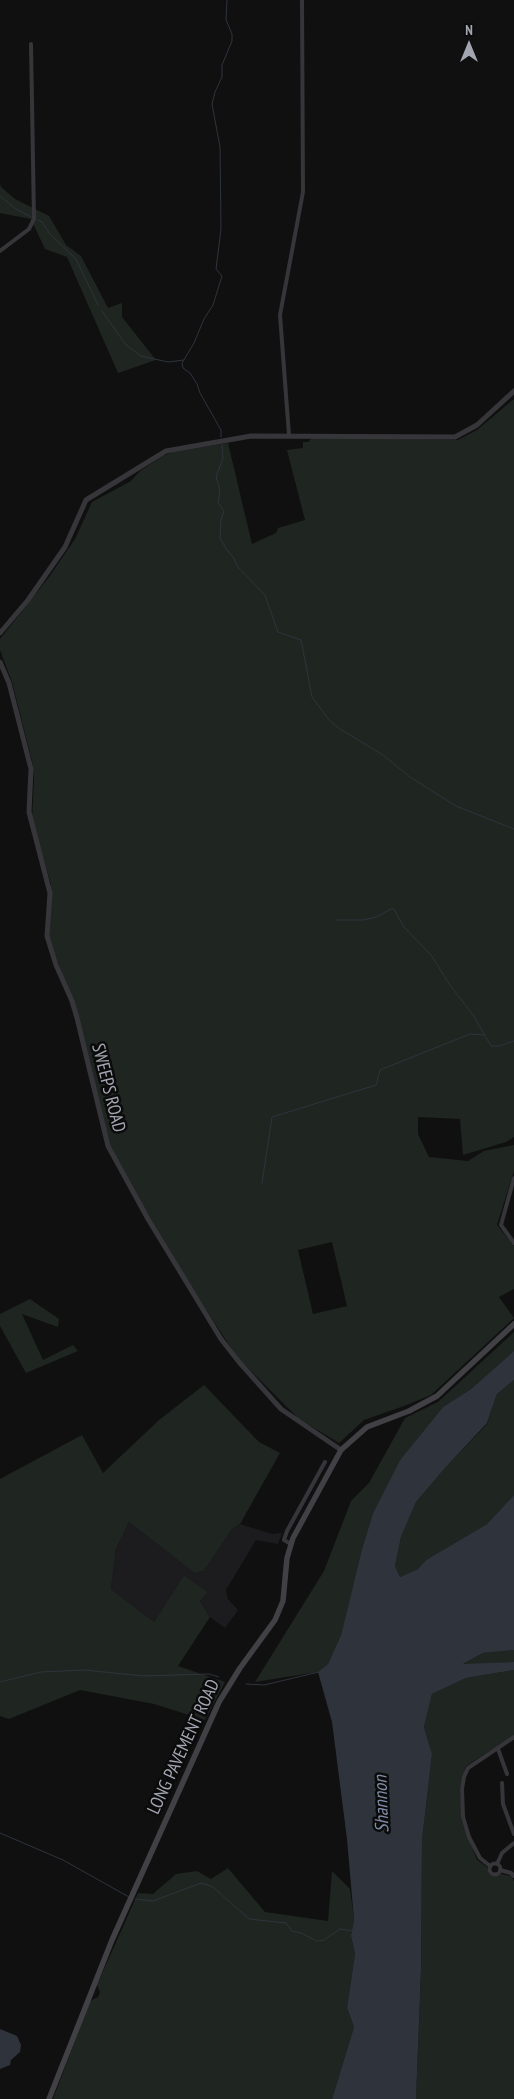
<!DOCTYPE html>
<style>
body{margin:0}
#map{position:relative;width:514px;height:2099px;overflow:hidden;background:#101011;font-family:"PT Sans Narrow",sans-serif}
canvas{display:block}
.north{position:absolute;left:444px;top:20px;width:50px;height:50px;-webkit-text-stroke:4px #0b0b0c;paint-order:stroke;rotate:0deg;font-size:14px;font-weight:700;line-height:20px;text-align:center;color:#a3a5b0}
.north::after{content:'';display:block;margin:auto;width:18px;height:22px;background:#a3a5b0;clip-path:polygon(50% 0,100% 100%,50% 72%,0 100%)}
</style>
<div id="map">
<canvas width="514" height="2099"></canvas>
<div class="north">N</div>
</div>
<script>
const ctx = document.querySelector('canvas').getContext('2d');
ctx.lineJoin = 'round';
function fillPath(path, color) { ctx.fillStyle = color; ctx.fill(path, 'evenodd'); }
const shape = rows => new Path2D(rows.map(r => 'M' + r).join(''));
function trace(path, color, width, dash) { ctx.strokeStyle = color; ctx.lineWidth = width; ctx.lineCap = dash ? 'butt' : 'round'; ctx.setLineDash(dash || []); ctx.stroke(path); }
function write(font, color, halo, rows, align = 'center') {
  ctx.font = font + ' "PT Sans Narrow",sans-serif'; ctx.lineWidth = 5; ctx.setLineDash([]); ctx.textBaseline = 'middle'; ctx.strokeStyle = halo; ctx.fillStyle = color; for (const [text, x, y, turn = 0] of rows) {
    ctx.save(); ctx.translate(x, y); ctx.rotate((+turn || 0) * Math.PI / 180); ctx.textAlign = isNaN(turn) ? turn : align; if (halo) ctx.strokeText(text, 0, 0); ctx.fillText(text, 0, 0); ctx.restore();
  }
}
const built = shape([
 [129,1522,196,1573,204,1571,232,1529,240,1524,272,1534,282,1533,278,1544,256,1540,226,1590,228,1599,238,1610,225,1628,210,1617,200,1601,208,1592,184,1575,154,1622,111,1589,116,1549]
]);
const green = shape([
 [0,184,1,187,15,199,49,216,66,245,81,256,108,308,122,303,122,317,156,360,118,373,67,257,45,249,31,219,0,213],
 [514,399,514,1137,506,1142,463,1155,460,1119,418,1117,418,1134,429,1157,468,1161,484,1151,514,1145,514,1171,497,1225,514,1246,514,1289,499,1297,514,1318,431,1395,404,1406,364,1420,339,1443,299,1419,237,1357,188,1282,143,1206,109,1143,80,1024,49,937,51,884,32,820,34,779,32,761,12,682,0,650,0,639,49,577,75,539,92,502,131,481,140,471,163,456,173,452,228,443,252,544,276,533,278,528,305,520,287,450,303,448,303,442,308,442,313,437,458,440,477,430],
 [332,1242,347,1306,313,1314,298,1250],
 [30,1299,59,1319,58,1327,22,1314,43,1360,73,1345,78,1351,26,1373,0,1326,0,1314],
 [514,1332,514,1351,471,1389,443,1407,400,1460,373,1513,362,1549,341,1635,328,1664,318,1672,255,1682,324,1571,351,1501,369,1483,405,1418,438,1402],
 [514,1380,514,1495,487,1524,426,1560,418,1569,400,1577,395,1566,401,1537,416,1502,445,1468,487,1424,497,1394],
 [204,1385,259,1442,280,1453,240,1524,232,1529,204,1571,195,1573,129,1522,116,1549,111,1589,154,1622,184,1575,208,1592,200,1601,210,1617,178,1666,225,1682,205,1720,154,1704,80,1690,9,1719,0,1716,0,1479,82,1435,103,1473,159,1420],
 [514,1650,514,1662,462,1665,483,1653],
 [514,1670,514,1735,466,1766,460,1788,462,1821,477,1860,487,1867,489,1874,495,1876,501,1874,512,1876,514,1882,514,2099,416,2099,421,1970,422,1840,432,1754,424,1727,432,1694,466,1678],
 [228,1868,265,1912,328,1921,332,1871,350,1889,354,1919,351,1936,355,1954,347,2008,354,2027,332,2099,53,2099,90,2001,98,1997,100,1992,97,1985,138,1893,153,1894,176,1874,197,1871,211,1879]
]);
const water = shape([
 [514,1351,514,1380,497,1394,487,1423,445,1468,416,1502,401,1537,395,1566,400,1577,418,1569,426,1560,487,1524,514,1495,514,1650,483,1653,463,1664,514,1662,514,1670,466,1678,432,1694,424,1727,432,1754,422,1840,421,1970,416,2099,332,2099,354,2027,347,2008,355,1954,351,1936,354,1919,347,1839,332,1722,318,1672,328,1664,341,1635,362,1549,373,1513,400,1460,443,1407,471,1389],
 [0,2029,17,2036,21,2045,20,2052,11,2060,10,2065,0,2069]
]);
const stream = shape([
 [0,196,16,209,31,217],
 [38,220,42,222,50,234,76,259,98,305],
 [102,311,126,345,141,356,168,362,184,360],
 [221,437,221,430,200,393,197,384,190,373,183,368,182,363,194,343,204,319,213,305,222,276,216,269,221,229,220,147,212,104,215,92,222,77,222,65,232,41,232,34,226,20,227,0],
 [222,445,223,458,216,477,220,490,218,503,224,511,221,520,220,538,227,550,233,557,238,567,265,595,278,632,301,640,312,697,330,721,340,729,383,755,410,777,456,806,514,829],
 [337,920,363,920,376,917,393,908,404,927,431,955,450,985,473,1015,491,1046,499,1046,514,1041],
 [262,1183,272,1117,376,1085,380,1070,470,1034,485,1035],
 [0,1682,41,1672,84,1670,144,1676,209,1674,219,1677],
 [246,1684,264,1685,319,1672],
 [0,1833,63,1860,129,1897],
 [135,1899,153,1901,201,1883,213,1887,249,1919,286,1923,292,1931,301,1933,317,1941,324,1940,340,1929,353,1931]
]);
const minor = shape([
 [0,251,29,229,34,219,31,44],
 [289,435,280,315,303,192,302,0],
 [514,1178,501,1225,514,1243],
 [291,1544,284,1540,287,1531,325,1462],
 [498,1749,507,1774],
 [502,1783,503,1804,514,1834],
 '489.5 1869a5.5 5.5 0 1 1 11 0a5.5 5.5 0 1 1-11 0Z',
 [497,1864,502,1853,514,1843],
 [490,1866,480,1858,469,1837,463,1817,462,1789,464,1777,468,1768,514,1737],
 [500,1870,511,1873,514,1876]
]);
const tertiary = shape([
 [0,633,28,600,65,547,86,500,166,451,251,436,455,437,477,425,514,391],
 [0,662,9,683,31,769,29,812,50,893,47,936,56,965,72,1001,77,1018,108,1146,148,1219,221,1339,239,1362,281,1409,341,1450]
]);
const secondary = shape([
 [49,2099,112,1940,219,1702,240,1668,275,1620,283,1601,287,1558,293,1538,341,1450,367,1427,409,1411,437,1396,514,1324]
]);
const streetNames = [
 ["SWEEPS ROAD",108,1088,76],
 ["LONG PAVEMENT ROAD",184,1747,-65]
];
const waterNames = [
 ["Shannon",382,1804,-92]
];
fillPath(built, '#1c1c1e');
fillPath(green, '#1f2521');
fillPath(water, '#2f343c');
trace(stream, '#2f343c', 1);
trace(minor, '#36363a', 4);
trace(tertiary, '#36363a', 5);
trace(secondary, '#404045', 5.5);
write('18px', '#a3a5b0', '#0b0b0c', streetNames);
write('italic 19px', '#7e8ca7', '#0b0b0c', waterNames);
</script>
